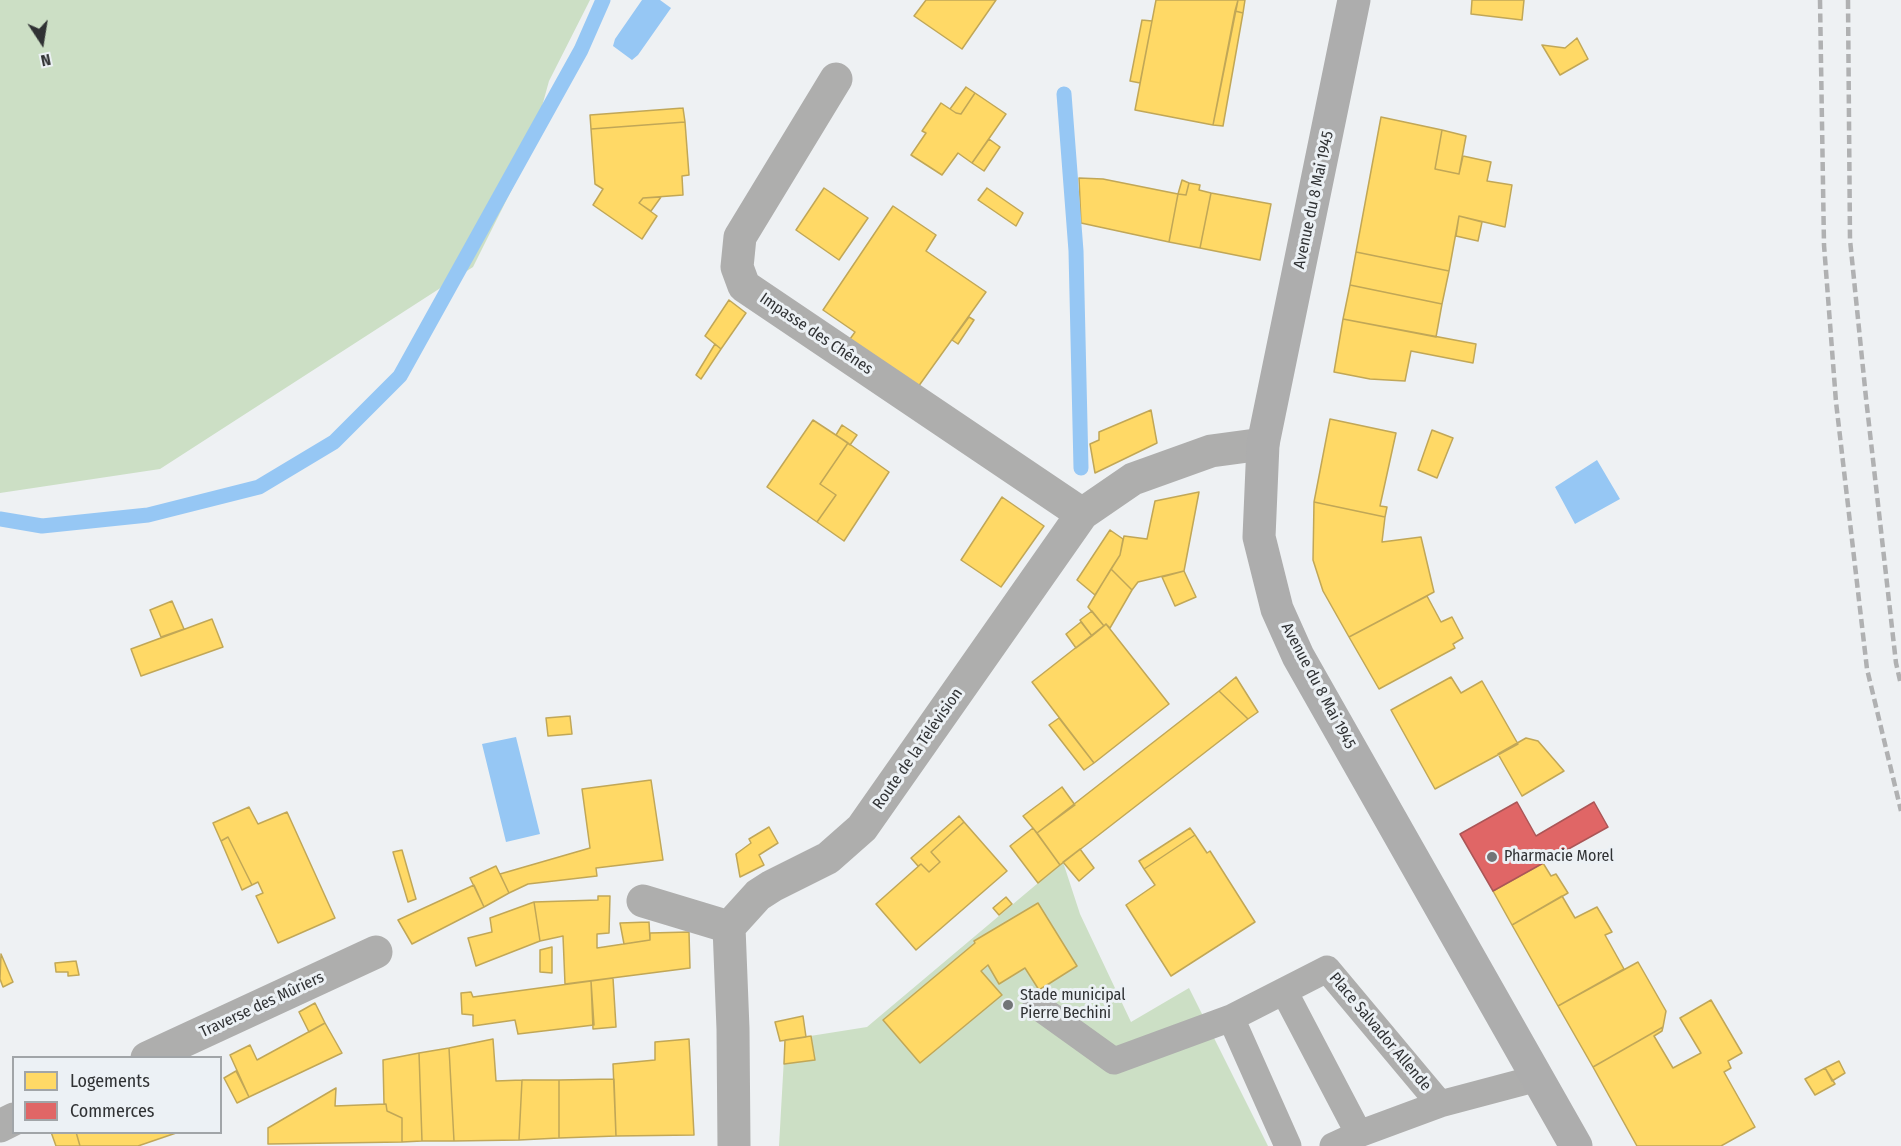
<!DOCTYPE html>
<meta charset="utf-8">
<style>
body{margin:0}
#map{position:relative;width:1901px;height:1146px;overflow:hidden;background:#eef1f3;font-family:"Fira Sans Condensed",sans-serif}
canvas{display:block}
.legend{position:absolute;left:12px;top:1056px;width:210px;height:78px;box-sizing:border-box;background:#ecf1f5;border:2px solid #a1a5a8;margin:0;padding:8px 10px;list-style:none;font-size:18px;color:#303234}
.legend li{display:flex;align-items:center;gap:12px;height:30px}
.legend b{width:30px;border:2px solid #a1a5a8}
.north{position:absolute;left:12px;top:12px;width:60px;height:60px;-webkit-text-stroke:4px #ecf1f5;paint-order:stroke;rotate:168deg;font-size:16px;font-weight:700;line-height:24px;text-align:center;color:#303234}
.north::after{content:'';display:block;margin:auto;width:21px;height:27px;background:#303234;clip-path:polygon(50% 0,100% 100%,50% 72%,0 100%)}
</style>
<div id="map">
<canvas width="1901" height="1146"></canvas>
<ul class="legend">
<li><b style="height:16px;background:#ffd966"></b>Logements</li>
<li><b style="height:16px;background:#e06666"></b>Commerces</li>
</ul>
<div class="north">N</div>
</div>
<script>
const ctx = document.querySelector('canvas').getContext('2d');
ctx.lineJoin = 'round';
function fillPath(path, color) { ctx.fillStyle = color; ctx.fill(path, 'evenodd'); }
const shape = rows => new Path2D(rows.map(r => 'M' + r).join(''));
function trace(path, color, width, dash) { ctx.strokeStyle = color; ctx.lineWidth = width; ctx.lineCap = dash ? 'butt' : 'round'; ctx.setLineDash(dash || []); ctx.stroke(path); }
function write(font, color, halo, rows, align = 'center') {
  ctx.font = font + ' "Fira Sans Condensed",sans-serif'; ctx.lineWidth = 6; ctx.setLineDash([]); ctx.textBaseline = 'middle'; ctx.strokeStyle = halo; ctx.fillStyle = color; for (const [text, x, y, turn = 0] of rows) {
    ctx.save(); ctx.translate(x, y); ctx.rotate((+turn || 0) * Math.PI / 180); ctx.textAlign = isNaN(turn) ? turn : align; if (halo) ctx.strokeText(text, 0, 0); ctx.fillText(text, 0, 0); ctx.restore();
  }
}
const green = shape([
 [0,0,590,0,549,81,528,157,473,267,160,469,0,493],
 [1063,862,1080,914,1131,1022,1189,988,1268,1146,779,1146,785,1040,867,1027]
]);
const water = shape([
 [642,0,660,0,671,8,638,55,632,60,613,46,615,39],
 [1597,460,1620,499,1575,524,1555,487],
 [516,737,540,834,506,842,482,744]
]);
const homes = shape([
 [926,0,996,0,962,49,914,16,926,0],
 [1156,0,1238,0,1213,125,1135,110,1156,0],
 [1238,0,1245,0,1243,13,1235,11,1238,0],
 [1472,0,1524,0,1522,20,1471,14,1472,0],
 [1235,11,1243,13,1223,126,1213,125,1235,11],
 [1142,20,1152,21,1140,83,1130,81,1142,20],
 [1577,38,1588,59,1560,75,1542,45,1565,48,1577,38],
 [966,87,975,93,961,114,956,113,950,109,966,87],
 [975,93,1006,114,972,163,958,153,942,175,911,155,926,133,922,131,941,103,956,113,961,114,975,93],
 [683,108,685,122,591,129,590,115,683,108],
 [1381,117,1442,130,1435,169,1459,174,1463,156,1491,162,1487,181,1512,185,1505,227,1459,216,1449,271,1356,252,1381,117],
 [685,122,689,175,682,176,683,195,643,198,639,203,657,216,642,239,593,205,603,189,595,184,591,129,685,122],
 [1442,130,1466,136,1459,174,1435,169,1442,130],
 [989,139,1000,147,984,171,972,163,989,139],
 [1079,178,1103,179,1178,194,1169,242,1081,223,1079,178],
 [1182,180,1189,183,1186,195,1178,194,1182,180],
 [1189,183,1200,185,1199,190,1211,193,1200,248,1169,242,1178,194,1186,195,1189,183],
 [824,188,868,218,839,260,796,230,824,188],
 [987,188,1023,213,1016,226,978,200,987,188],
 [1211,193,1271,204,1260,260,1200,248,1211,193],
 [661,197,651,211,639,203,643,198,661,197],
 [893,206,936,235,926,251,986,292,918,387,850,339,855,332,823,310,893,206],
 [1459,216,1482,222,1478,241,1456,236,1459,216],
 [1356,252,1449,271,1442,304,1350,285,1356,252],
 [1350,285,1442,304,1436,337,1343,319,1350,285],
 [729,300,746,313,721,349,705,336,729,300],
 [969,317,974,320,958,344,952,340,969,317],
 [1343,319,1476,344,1473,363,1411,351,1405,381,1370,379,1334,372,1343,319],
 [715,344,721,349,701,379,696,375,715,344],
 [1151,410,1157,443,1095,473,1090,444,1099,440,1099,432,1151,410],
 [1330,419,1396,433,1380,506,1387,507,1385,517,1314,502,1330,419],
 [813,420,848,443,820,484,836,495,817,522,767,487,813,420],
 [842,425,857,435,850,445,836,435,842,425],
 [1432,430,1453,438,1437,478,1418,470,1432,430],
 [848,443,889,472,844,541,817,522,836,495,820,484,848,443],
 [1199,492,1184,571,1138,582,1132,590,1111,569,1120,555,1124,536,1147,539,1155,501,1199,492],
 [1002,497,1044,526,1001,587,961,560,1002,497],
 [1314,502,1385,517,1382,542,1421,537,1434,592,1349,637,1323,591,1313,560,1314,502],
 [1110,530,1123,539,1120,555,1095,595,1077,580,1110,530],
 [1111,569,1132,590,1110,628,1106,624,1104,626,1088,607,1111,569],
 [1184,571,1196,597,1175,606,1162,577,1184,571],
 [1427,596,1441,622,1452,617,1463,638,1453,644,1455,648,1379,689,1349,637,1427,596],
 [172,601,184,629,161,637,150,610,172,601],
 [1092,611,1104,626,1092,636,1080,620,1092,611],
 [212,619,223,647,141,676,131,649,212,619],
 [1081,622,1092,636,1076,648,1066,634,1081,622],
 [1106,624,1169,704,1094,763,1032,682,1106,624],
 [1236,677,1258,712,1248,719,1219,691,1236,677],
 [1451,677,1461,693,1482,681,1518,744,1435,789,1391,710,1451,677],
 [1219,691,1248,719,1060,865,1037,833,1219,691],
 [570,716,572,734,548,736,546,718,570,716],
 [1059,718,1094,763,1084,770,1049,725,1059,718],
 [1526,738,1538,741,1564,771,1522,796,1498,754,1526,738],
 [651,780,663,860,596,868,597,876,528,884,509,893,500,874,590,848,582,789,651,780],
 [1062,787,1075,805,1037,833,1023,816,1062,787],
 [249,807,258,824,287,812,335,918,278,943,256,896,263,893,258,882,252,885,228,837,221,841,213,823,249,807],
 [959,816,964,822,931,852,940,862,929,872,921,864,918,866,911,858,959,816],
 [964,822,1007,871,916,950,876,904,921,864,929,872,940,862,931,852,964,822],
 [769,827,778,843,759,855,764,865,740,877,736,854,751,843,749,839,769,827],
 [1033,828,1060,865,1038,883,1010,846,1033,828],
 [1190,828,1195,835,1144,869,1139,861,1190,828],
 [1195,835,1207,853,1210,851,1255,922,1171,976,1126,905,1155,885,1144,869,1195,835],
 [228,837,252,885,242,890,221,841,228,837],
 [1080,849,1094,868,1079,881,1063,862,1080,849],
 [402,850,416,899,408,902,393,852,402,850],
 [1543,863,1551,876,1556,874,1568,893,1512,925,1493,891,1543,863],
 [496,866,509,893,484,907,470,878,496,866],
 [474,885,484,907,412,944,398,920,474,885],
 [598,896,610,896,609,933,597,934,597,948,650,940,650,933,689,932,690,968,565,984,563,936,540,941,534,902,598,900,598,896],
 [1562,896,1575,918,1597,907,1612,932,1605,935,1624,969,1558,1006,1512,925,1562,896],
 [1006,897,1012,904,999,915,993,908,1006,897],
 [534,902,540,941,476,966,468,938,492,932,490,918,534,902],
 [1038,903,1077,966,1039,990,1025,968,999,984,988,965,981,971,1002,995,920,1063,883,1020,975,943,974,941,1038,903],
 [649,922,650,940,624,944,620,923,649,922],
 [552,947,552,973,540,972,540,950,552,947],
 [1,954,13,982,3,987,0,979,1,954],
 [76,961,79,975,68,976,68,972,56,972,55,963,76,961],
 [1638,962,1666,1011,1663,1027,1593,1067,1558,1006,1638,962],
 [613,978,616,1027,593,1029,591,981,613,978],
 [591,981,594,1025,518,1034,515,1020,473,1026,473,1015,462,1014,461,993,471,992,473,997,591,981],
 [1711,1000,1742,1053,1728,1061,1731,1068,1724,1072,1755,1127,1721,1146,1637,1146,1593,1067,1663,1027,1662,1031,1654,1036,1673,1068,1701,1053,1680,1018,1711,1000],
 [315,1003,325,1023,309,1032,299,1012,315,1003],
 [803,1016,806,1037,780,1041,775,1022,803,1016],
 [325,1023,342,1053,249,1097,230,1055,250,1045,257,1060,325,1023],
 [811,1036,815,1060,784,1064,785,1040,811,1036],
 [493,1039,496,1081,522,1080,519,1140,454,1141,449,1048,493,1039],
 [689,1039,694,1135,616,1136,613,1064,655,1060,655,1042,689,1039],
 [449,1048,454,1141,422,1141,419,1053,449,1048],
 [419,1053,422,1141,402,1142,402,1118,387,1111,386,1104,384,1104,383,1060,419,1053],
 [1839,1061,1845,1073,1832,1081,1825,1068,1839,1061],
 [1825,1068,1835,1084,1815,1095,1805,1079,1825,1068],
 [236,1071,249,1097,237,1103,224,1078,236,1071],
 [614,1079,616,1136,559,1138,559,1080,614,1079],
 [522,1080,559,1080,559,1138,519,1140,522,1080],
 [336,1088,335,1106,386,1104,387,1111,402,1118,402,1142,268,1144,268,1128,336,1088],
 [51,1132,76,1132,80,1146,56,1146,51,1132],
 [76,1132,179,1132,138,1146,80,1146,76,1132]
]);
const shops = shape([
 [1517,802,1536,836,1594,802,1608,827,1493,891,1460,834,1517,802]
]);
const stream = shape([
 [1064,94,1076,251,1081,468],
 [0,519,42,526,148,515,259,487,334,442,400,376,581,50,603,0]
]);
const service = shape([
 [1284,991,1359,1134],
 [1036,1005,1114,1061,1231,1018,1327,969,1440,1104,1538,1078],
 [1231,1018,1288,1146],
 [1333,1146,1359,1134,1440,1104]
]);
const minor = shape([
 [836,79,740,237,737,267,744,286,1082,514],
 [643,901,729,927],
 [147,1058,376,952],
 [0,1126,14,1119],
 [734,1146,733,1029,729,927,758,895,772,886,828,858,862,828,1082,514,1133,479,1211,451,1263,444]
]);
const secondary = shape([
 [1354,0,1263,444,1259,537,1277,609,1298,656,1576,1146]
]);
const rail = shape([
 [1820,0,1824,245,1836,402,1867,669,1901,811],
 [1848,0,1850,240,1866,398,1896,663,1901,685]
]);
const markers = [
 [1492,857,6,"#727577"],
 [1008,1005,6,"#727577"]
];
const streetNames = [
 ["Avenue du 8 Mai 1945",1314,200,-78],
 ["Impasse des Chênes",816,334,34],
 ["Avenue du 8 Mai 1945",1318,686,62],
 ["Route de la Télévision",918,749,-55],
 ["Traverse des Mûriers",262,1005,-25],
 ["Place Salvador Allende",1380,1032,50]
];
const poiNames = [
 ["Pharmacie Morel",1504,857],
 ["Stade municipal",1020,996],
 ["Pierre Bechini",1020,1014]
];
fillPath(green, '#ccdfc5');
fillPath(water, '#96c7f4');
fillPath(homes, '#ffd966');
trace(homes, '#c1a757', 1.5);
fillPath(shops, '#e06666');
trace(shops, '#ab5657', 1.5);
trace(stream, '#96c7f4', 15);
trace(service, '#aeaead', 27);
trace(minor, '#aeaead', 33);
trace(secondary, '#adadad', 33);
trace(rail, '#b0b1b2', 4.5, [9, 4.5]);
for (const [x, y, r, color] of markers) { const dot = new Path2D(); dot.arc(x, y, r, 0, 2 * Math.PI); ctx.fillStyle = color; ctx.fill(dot); trace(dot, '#ecf1f5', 2); }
write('16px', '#303234', '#ecf1f5', streetNames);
write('16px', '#303234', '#ecf1f5', poiNames, 'left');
</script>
